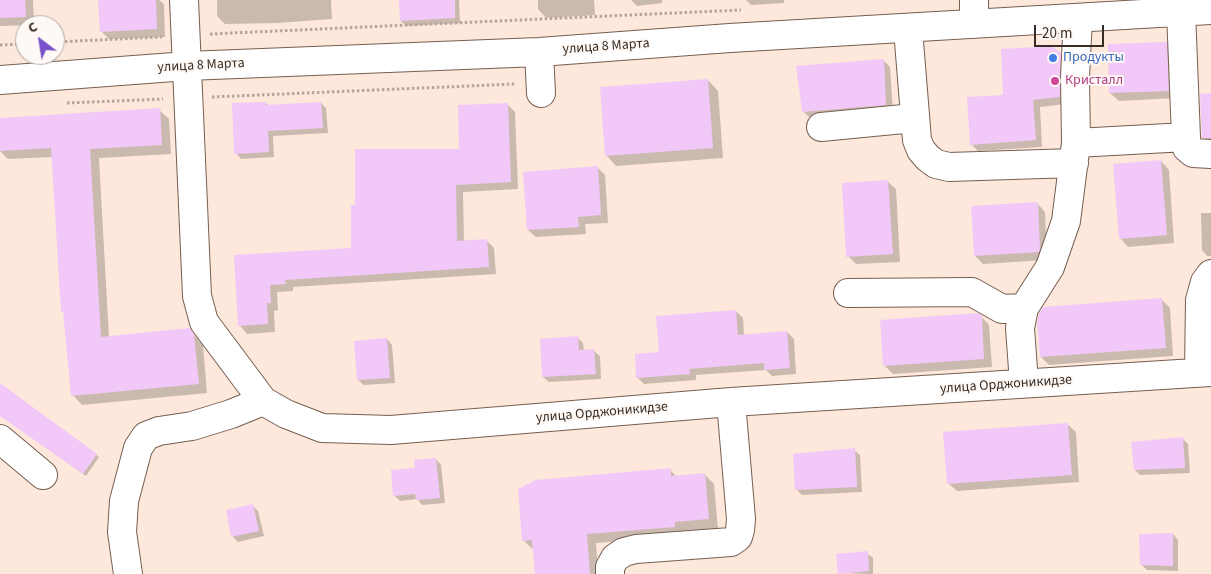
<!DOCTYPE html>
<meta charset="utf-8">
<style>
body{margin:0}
#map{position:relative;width:1211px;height:574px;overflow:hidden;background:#fde8db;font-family:"Source Sans 3",sans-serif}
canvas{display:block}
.north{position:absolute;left:15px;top:15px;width:50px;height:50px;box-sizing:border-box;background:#fef9f5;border:1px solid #aea7a2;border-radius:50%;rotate:329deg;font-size:14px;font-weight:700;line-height:20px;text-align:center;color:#372d26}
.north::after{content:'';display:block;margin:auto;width:18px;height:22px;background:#7952cb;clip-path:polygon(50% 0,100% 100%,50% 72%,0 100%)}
.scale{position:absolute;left:1034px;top:25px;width:70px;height:22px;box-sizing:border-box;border:2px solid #372d26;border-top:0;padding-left:6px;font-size:15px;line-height:18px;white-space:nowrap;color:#372d26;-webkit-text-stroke:4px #fef9f5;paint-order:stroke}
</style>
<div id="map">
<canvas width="1211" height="574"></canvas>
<div class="north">С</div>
<div class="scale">20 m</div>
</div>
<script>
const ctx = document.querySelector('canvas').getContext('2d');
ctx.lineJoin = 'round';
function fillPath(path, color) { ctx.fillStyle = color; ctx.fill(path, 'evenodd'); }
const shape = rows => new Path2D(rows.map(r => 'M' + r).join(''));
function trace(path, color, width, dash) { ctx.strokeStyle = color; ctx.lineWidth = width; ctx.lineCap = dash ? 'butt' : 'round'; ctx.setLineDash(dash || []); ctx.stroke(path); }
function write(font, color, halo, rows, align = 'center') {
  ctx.font = font + ' "Source Sans 3",sans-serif'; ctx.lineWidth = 4; ctx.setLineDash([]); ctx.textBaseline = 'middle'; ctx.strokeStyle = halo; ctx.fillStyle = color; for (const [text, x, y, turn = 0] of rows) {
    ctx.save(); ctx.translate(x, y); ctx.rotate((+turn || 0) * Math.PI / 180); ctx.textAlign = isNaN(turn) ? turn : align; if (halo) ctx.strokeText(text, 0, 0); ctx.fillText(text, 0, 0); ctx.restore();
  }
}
const shadow = shape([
 [0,0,33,0,34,25,0,26],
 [100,0,159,0,164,4,165,37,109,39,101,31],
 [217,0,331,0,332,19,278,23,225,24,217,16],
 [400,0,459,0,460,23,406,26,401,21],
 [538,0,594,0,595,15,546,18,538,9],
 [631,0,662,0,662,3,637,6],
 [746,0,784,0,784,3,751,5],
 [1166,43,1174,51,1176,98,1119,101,1110,93],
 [1060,54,1067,62,1066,104,1040,107,1042,147,978,151,971,144,1005,96],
 [883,60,890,67,893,112,811,119,803,111],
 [708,80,718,91,723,158,616,166,606,155],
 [1211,95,1211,145,1203,137],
 [266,103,269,106,321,103,326,108,328,133,273,136,274,157,241,159,236,153],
 [507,104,515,112,518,189,463,192,464,242,487,241,494,248,496,274,293,287,293,291,277,292,278,310,274,311,275,332,247,334,240,326,235,256,352,249,356,206,461,150],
 [159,110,169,119,171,154,99,158,109,337,189,329,203,345,207,393,82,405,73,395,65,314,62,311,53,157,8,159,0,151,0,119],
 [1161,161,1169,170,1174,243,1128,247,1120,238],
 [597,167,605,175,608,223,585,224,586,234,536,237,528,230,524,173],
 [887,181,896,189,900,262,856,264,848,256],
 [1037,203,1045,212,1047,260,983,264,975,256],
 [1201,213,1211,213,1211,256,1207,256,1202,250],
 [1162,300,1170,308,1173,356,1049,365,1041,357],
 [736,311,743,318,744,335,787,332,794,339,796,374,772,376,766,370,696,375,696,380,644,384,637,377,660,353],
 [981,316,989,325,992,367,893,374,885,366],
 [578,338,583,343,584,351,594,351,600,356,601,379,549,382,543,377],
 [387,339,392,345,395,383,364,385,358,380,356,342],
 [0,385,99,457,86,476,0,415],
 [1067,424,1076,432,1079,482,957,491,948,483],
 [1183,439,1188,444,1190,473,1140,475,1135,470],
 [854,450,860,455,862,492,802,495,797,490],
 [436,459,441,465,445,503,422,505,417,499,400,501,394,495,416,469],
 [670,470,677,477,705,475,714,484,718,529,684,531,684,536,596,543,598,574,536,574,534,550,523,540],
 [253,506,258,511,264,536,238,542,232,536],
 [1173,534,1178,540,1178,571,1147,570,1141,564],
 [867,553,873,558,873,574,839,573]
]);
const building = shape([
 [0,0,25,0,26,17,0,18],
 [98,0,156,0,157,29,100,32],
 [399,0,455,0,455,18,400,21],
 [1167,42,1169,91,1109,93,1108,44],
 [1052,46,1061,53,1060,97,1033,100,1036,140,970,145,967,97,1003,95,1001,49],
 [884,59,886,105,802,112,796,66],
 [708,79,713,148,605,156,600,87],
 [1211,93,1211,138,1202,138,1200,94],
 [266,102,266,105,321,102,323,128,268,131,269,152,234,154,232,103],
 [508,103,511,182,456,185,457,241,487,239,489,267,285,280,286,284,270,285,271,303,267,303,268,324,238,326,234,255,351,248,351,205,355,205,355,149,459,149,458,105],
 [160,108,162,145,90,149,101,337,190,328,194,335,199,384,71,396,63,311,61,312,51,148,0,151,0,118],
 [1161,160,1167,235,1119,239,1113,164],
 [598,166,601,215,578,217,579,227,527,230,523,172],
 [888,180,893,254,846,257,842,183],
 [1038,202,1040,248,1039,252,974,256,971,206],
 [1162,298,1166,348,1040,357,1037,322,1039,314,1043,307],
 [736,310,738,335,787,331,790,368,764,370,764,363,689,369,690,374,636,378,635,354,659,352,656,316],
 [978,313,982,315,984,359,883,366,880,320],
 [578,336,579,350,594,349,596,374,542,377,540,339],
 [387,338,390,378,357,380,354,341],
 [0,383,97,454,83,474,0,416],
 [1068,423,1072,475,947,484,943,432],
 [1183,437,1185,468,1134,470,1131,442],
 [855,448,857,487,795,490,793,454],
 [436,458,440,498,416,500,415,494,393,496,391,470,415,468,414,460],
 [671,468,671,476,705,473,709,519,675,522,675,527,587,534,590,574,535,574,532,540,522,541,518,489,536,480],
 [253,504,259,531,231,537,226,510],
 [1173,533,1173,566,1140,565,1139,534],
 [868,551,869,571,838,574,836,554]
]);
const path = shape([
 [210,34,741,10],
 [55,42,162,37],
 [0,45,25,44],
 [212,97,515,84],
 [67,103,163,99]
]);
const minor = shape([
 [184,0,197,296,204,322,263,401],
 [974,0,974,24],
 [1181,12,1186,137],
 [908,29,917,140,921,150,928,158,936,164,949,167,1074,163],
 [539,52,541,93],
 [0,80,187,66,539,52,730,38,1211,10],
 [821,127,914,118],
 [1076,143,1186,137,1187,148,1193,153,1211,154],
 [848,293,972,292,1002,309,1024,308],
 [1199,372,1200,300,1205,282,1211,274],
 [1024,383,1020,328,1024,308,1050,267,1066,221,1076,143,1075,77,1078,18],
 [0,439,43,475],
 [128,574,122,532,124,501,138,448,146,436,159,431,192,426,231,414,263,401,286,414,322,428,391,430,731,402,1211,372],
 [610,574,610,567,615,558,624,552,636,549,731,542,738,537,740,530,741,519,731,402]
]);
const markers = [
 [1053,58,5,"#3f7fe0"],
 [1055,81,5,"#d1479c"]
];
const streetNames = [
 ["улица 8 Марта",606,47,-4],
 ["улица 8 Марта",201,66,-3],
 ["улица Орджоникидзе",1006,385,-4],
 ["улица Орджоникидзе",602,413,-5]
];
const shopNames = [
 ["Продукты",1063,58]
];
const hotelNames = [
 ["Кристалл",1065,81]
];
fillPath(shadow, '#0003');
fillPath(building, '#f1c8f8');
trace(minor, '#755f51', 30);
trace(path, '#b6a59a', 3, [2.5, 2.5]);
trace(minor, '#fff', 28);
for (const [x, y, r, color] of markers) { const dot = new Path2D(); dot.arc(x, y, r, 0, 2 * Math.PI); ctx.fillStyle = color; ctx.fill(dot); trace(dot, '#fef9f5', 2); }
write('14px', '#372d26', '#fef9f5', streetNames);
write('14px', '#366cbe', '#fef9f5', shopNames, 'left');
write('14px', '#b23c85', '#fef9f5', hotelNames, 'left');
</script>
